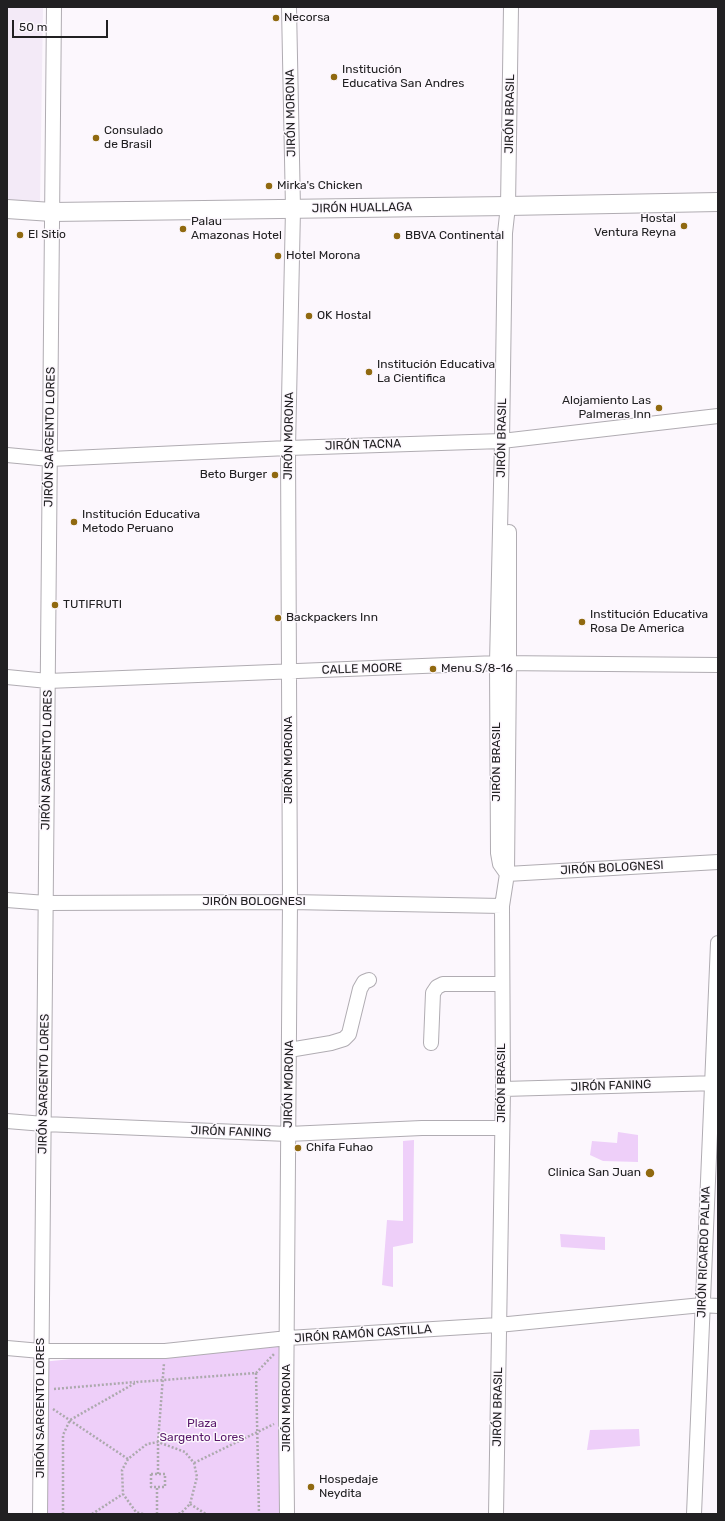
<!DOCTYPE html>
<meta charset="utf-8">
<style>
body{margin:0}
#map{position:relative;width:725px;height:1521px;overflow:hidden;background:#fcf7fd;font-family:Rubik,sans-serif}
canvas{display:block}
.frame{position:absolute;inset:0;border:8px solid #212022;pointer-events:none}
.scale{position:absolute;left:12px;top:20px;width:96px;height:18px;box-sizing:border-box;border:2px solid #212022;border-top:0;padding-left:5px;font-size:12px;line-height:14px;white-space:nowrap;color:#212022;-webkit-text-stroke:3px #fcf7fd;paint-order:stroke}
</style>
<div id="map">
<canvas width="725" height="1521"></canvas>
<div class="frame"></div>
<div class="scale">50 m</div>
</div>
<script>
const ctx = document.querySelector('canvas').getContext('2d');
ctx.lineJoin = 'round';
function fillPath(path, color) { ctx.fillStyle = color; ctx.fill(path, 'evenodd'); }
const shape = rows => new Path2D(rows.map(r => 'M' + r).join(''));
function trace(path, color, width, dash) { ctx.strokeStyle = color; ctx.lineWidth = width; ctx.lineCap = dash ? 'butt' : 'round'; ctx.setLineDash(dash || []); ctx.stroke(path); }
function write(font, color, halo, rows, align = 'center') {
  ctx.font = font + ' Rubik,sans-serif'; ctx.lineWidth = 3; ctx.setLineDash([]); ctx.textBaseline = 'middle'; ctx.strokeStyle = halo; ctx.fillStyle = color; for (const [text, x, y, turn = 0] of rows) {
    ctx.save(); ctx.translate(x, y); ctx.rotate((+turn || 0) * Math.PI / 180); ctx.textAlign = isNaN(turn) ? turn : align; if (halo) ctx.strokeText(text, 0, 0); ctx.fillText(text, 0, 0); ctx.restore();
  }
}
const built = shape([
 [7,7,43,7,40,203,7,201]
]);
const green = shape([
 [618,1132,638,1135,638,1162,603,1161,590,1155,592,1141,617,1143],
 [414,1140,413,1243,393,1247,393,1287,382,1285,387,1220,403,1221,403,1141],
 [560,1234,605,1237,605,1250,561,1247],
 [288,1338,287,1514,40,1514,41,1362],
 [639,1429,640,1446,587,1450,590,1430]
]);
const path = shape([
 [256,1373,274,1354],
 [54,1389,135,1382],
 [53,1409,128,1459],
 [194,1463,274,1424],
 [151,1474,165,1474,165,1487,151,1487,151,1474],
 [158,1474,158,1442,164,1363],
 [190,1504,206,1514],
 [63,1514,63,1435,70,1420,137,1382,256,1373,259,1514],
 [92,1514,123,1494],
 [143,1514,136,1512,123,1494,122,1470,128,1459,147,1444,158,1442,185,1452,194,1463,197,1477,190,1504,181,1513,176,1514],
 [157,1514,157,1487]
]);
const minor = shape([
 [7,455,50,459,288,448,502,441,718,416],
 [509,532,509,664,507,874,718,862],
 [7,677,48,681,497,663,718,665],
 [7,900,46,903,290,902,502,906],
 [431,1043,433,993,437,987,443,984,502,984],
 [289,1050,331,1043,344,1039,349,1034,360,989,364,982,369,980],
 [503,1089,718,1083],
 [7,1121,44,1124,288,1134,422,1128,502,1128],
 [7,1348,41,1351,165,1351,288,1338,498,1325,702,1305,718,1306],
 [40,1514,54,7],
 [287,1514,286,1418,290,902,288,448,293,209,289,7],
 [496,1514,503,1089,502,906,507,874,500,864,498,853,497,663,502,441,505,233,508,206,511,7],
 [694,1514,718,943]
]);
const major = shape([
 [7,209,52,212,508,206,718,202]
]);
const markers = [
 [276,18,4,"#906910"],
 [334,77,4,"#906910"],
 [96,138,4,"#906910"],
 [269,186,4,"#906910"],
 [684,226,4,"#906910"],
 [183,229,4,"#906910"],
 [20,235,4,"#906910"],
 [397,236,4,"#906910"],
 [278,256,4,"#906910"],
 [309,316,4,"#906910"],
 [369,372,4,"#906910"],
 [659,408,4,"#906910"],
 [275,475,4,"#906910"],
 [74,522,4,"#906910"],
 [55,605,4,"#906910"],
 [278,618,4,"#906910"],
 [582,622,4,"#906910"],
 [433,669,4,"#906910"],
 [298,1148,4,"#906910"],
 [650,1173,5,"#906910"],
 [311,1487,4,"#906910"]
];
const poiNames = [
 ["Necorsa",284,18],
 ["Institución",342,70],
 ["Educativa San Andres",342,84],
 ["Consulado",104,131],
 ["de Brasil",104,145],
 ["Mirka's Chicken",277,186],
 ["Hostal",676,219,"right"],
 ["Ventura Reyna",676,233,"right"],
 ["Palau",191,222],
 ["Amazonas Hotel",191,236],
 ["El Sitio",28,235],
 ["BBVA Continental",405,236],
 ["Hotel Morona",286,256],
 ["OK Hostal",317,316],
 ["Institución Educativa",377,365],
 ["La Cientifica",377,379],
 ["Alojamiento Las",651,401,"right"],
 ["Palmeras Inn",651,415,"right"],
 ["Beto Burger",267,475,"right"],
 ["Institución Educativa",82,515],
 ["Metodo Peruano",82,529],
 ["TUTIFRUTI",63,605],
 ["Institución Educativa",590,615],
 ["Rosa De America",590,629],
 ["Backpackers Inn",286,618],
 ["Menu S/8-16",441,669],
 ["Chifa Fuhao",306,1148],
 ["Clinica San Juan",641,1173,"right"],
 ["Hospedaje",319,1480],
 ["Neydita",319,1494]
];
const streetNames = [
 ["JIRÓN MORONA",291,113,-91],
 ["JIRÓN BRASIL",510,114,-89],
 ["JIRÓN HUALLAGA",362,208,-1],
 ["JIRÓN MORONA",289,436,-89],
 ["JIRÓN SARGENTO LORES",50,437,-89],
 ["JIRÓN BRASIL",502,438,-89],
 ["JIRÓN TACNA",363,445,-2],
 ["CALLE MOORE",362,669,-2],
 ["JIRÓN SARGENTO LORES",47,760,-89],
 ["JIRÓN MORONA",289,760,-90],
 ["JIRÓN BRASIL",497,762,-90],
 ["JIRÓN BOLOGNESI",612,868,-3],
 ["JIRÓN BOLOGNESI",254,902],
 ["JIRÓN BRASIL",502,1083,-90],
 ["JIRÓN SARGENTO LORES",44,1084,-89],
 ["JIRÓN MORONA",289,1084,-89],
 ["JIRÓN FANING",611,1086,-2],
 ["JIRÓN FANING",231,1132,2],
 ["JIRÓN RICARDO PALMA",704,1252,-88],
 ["JIRÓN RAMÓN CASTILLA",363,1334,-4],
 ["JIRÓN BRASIL",498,1407,-89],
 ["JIRÓN SARGENTO LORES",41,1408,-90],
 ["JIRÓN MORONA",287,1408,-90]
];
const parkNames = [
 ["Plaza",202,1424],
 ["Sargento Lores",202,1438]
];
fillPath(built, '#f3eaf7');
fillPath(green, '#eecff9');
trace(minor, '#b0acb2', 16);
trace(major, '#b0acb2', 20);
trace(path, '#aca9ad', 2.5, [2, 2]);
trace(minor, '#fff', 14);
trace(major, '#fff', 18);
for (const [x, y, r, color] of markers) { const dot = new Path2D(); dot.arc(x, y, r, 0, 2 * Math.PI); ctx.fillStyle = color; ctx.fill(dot); trace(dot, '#fcf7fd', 1.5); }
write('12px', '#212022', '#fcf7fd', poiNames, 'left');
write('12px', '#212022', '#fcf7fd', streetNames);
write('12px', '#58186a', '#fcf7fd', parkNames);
</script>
